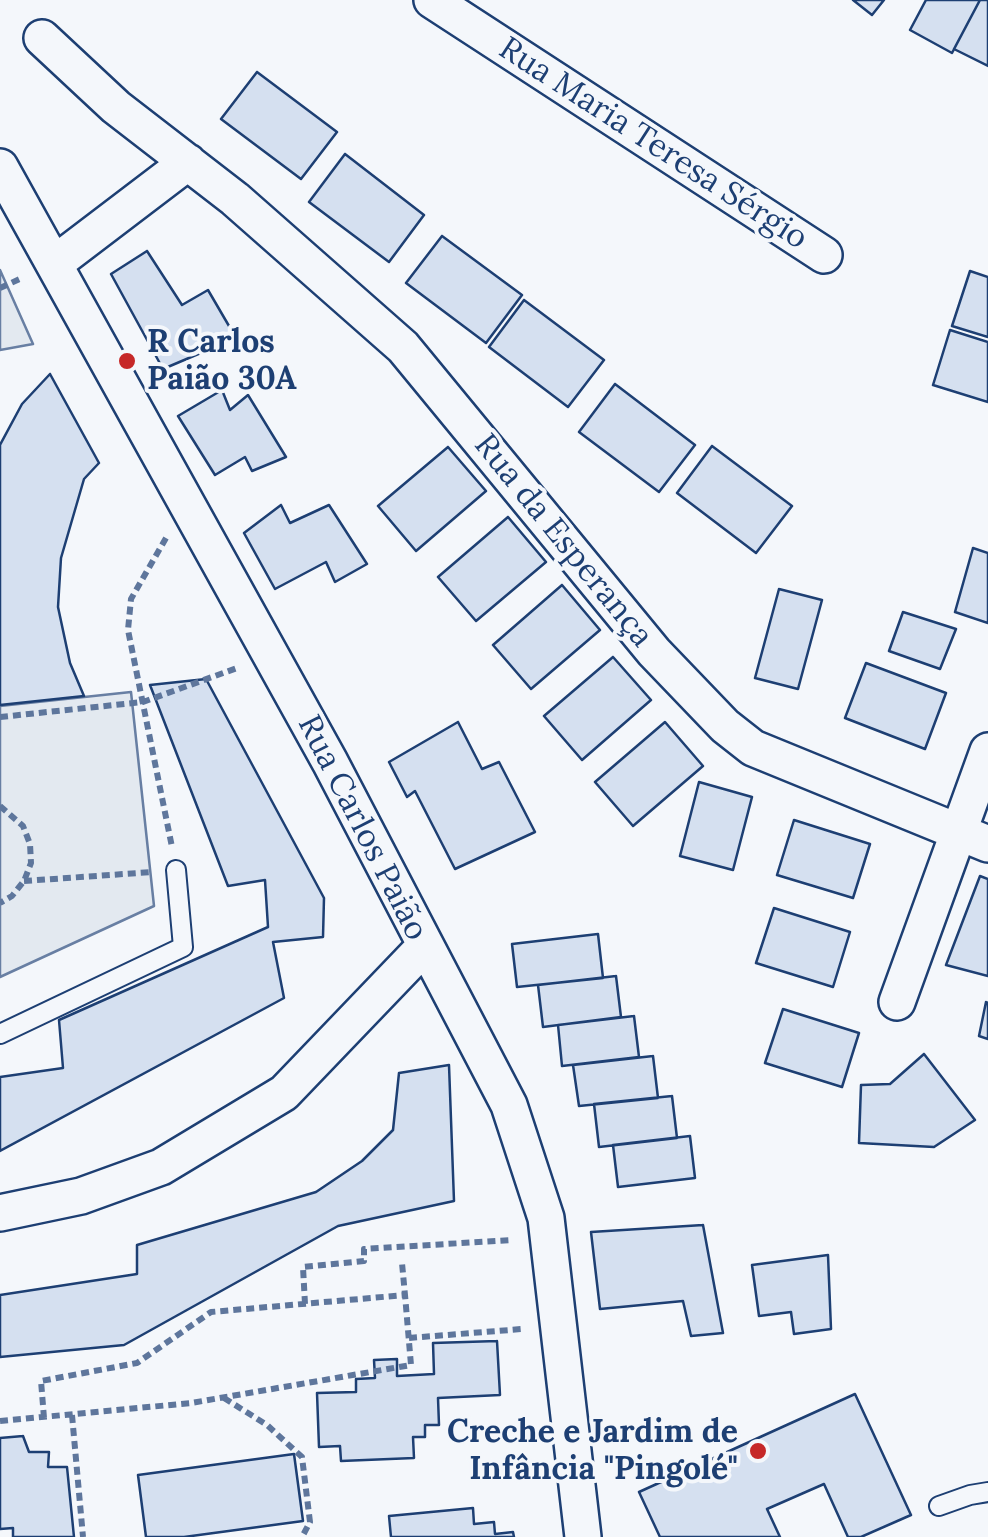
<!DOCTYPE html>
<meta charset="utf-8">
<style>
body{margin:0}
canvas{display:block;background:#f4f7fb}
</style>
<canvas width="988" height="1537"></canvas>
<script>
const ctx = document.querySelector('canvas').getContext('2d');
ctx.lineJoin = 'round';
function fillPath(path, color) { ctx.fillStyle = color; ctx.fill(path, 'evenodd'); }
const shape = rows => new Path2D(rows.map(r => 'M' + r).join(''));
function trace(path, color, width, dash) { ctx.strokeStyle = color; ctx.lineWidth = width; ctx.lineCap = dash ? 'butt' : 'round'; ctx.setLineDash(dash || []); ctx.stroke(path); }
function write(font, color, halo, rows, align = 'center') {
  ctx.font = font + ' Lora,serif'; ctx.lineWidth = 8; ctx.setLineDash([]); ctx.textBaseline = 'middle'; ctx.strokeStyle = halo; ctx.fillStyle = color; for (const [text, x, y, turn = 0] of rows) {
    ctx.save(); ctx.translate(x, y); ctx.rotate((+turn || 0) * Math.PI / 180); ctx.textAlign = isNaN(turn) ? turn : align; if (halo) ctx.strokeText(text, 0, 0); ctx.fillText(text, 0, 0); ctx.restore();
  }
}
const green = shape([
 [0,270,33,344,0,350,0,270],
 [131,692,154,906,0,977,0,706,131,692]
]);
const building = shape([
 [853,0,884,0,872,15,853,0],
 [926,0,980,0,952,53,910,30,926,0],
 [980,0,988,0,988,66,954,49,980,0],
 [257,72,337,132,301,179,221,119,257,72],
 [345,154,424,215,389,262,309,202,345,154],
 [442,236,522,295,486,343,406,283,442,236],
 [147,251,182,305,208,290,236,338,163,369,111,274,147,251],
 [970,271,988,277,988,337,952,326,970,271],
 [524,300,604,360,568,407,489,347,524,300],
 [950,330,988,342,988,402,933,385,950,330],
 [50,374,99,463,84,479,61,558,58,607,70,663,84,696,0,705,0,445,22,404,50,374],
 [615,384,695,445,659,492,579,432,615,384],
 [222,390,230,410,248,395,286,457,252,471,245,457,215,475,178,416,222,390],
 [712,446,792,506,756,553,677,493,712,446],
 [448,447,486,491,416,551,378,506,448,447],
 [281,505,290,523,329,505,367,564,335,582,326,562,275,589,244,533,281,505],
 [508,517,546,562,476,621,438,577,508,517],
 [973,548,988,553,988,623,955,612,973,548],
 [562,585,600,630,531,689,493,645,562,585],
 [779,589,822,600,798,689,755,678,779,589],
 [903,612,956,629,940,669,889,651,903,612],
 [613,657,651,700,582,760,544,716,613,657],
 [866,663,946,693,925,749,845,718,866,663],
 [206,679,324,898,323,937,273,942,284,998,0,1151,0,1077,63,1068,59,1020,268,927,265,880,228,886,150,685,206,679],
 [458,722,482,769,499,762,535,832,455,869,415,791,407,797,389,762,458,722],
 [665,722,703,766,633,826,595,782,665,722],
 [699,782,752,797,733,870,680,856,699,782],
 [794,820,870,844,853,898,777,875,794,820],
 [980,876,988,879,988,976,946,965,980,876],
 [774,908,850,932,833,987,756,963,774,908],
 [598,934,603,978,517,987,512,944,598,934],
 [616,976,621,1017,543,1027,538,985,616,976],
 [986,1002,988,1003,988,1039,979,1036,986,1002],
 [783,1009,859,1033,842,1087,765,1063,783,1009],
 [634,1016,639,1057,562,1066,558,1025,634,1016],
 [924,1054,975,1120,934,1147,859,1143,861,1085,890,1084,924,1054],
 [653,1056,658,1098,579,1106,573,1065,653,1056],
 [449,1065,454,1201,338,1226,124,1345,0,1357,0,1295,137,1274,137,1245,316,1192,362,1161,393,1130,399,1073,449,1065],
 [672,1096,677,1138,599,1147,594,1104,672,1096],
 [690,1136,695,1178,618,1187,613,1145,690,1136],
 [703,1225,723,1333,691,1336,683,1301,600,1309,591,1232,703,1225],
 [828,1255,831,1329,794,1334,791,1312,759,1316,752,1265,828,1255],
 [497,1341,500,1395,438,1398,439,1425,425,1425,425,1437,413,1437,414,1458,341,1461,340,1446,319,1447,317,1393,356,1392,356,1379,375,1378,374,1360,397,1359,397,1376,434,1374,433,1343,497,1341],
 [855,1394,911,1515,861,1537,848,1537,824,1484,767,1509,780,1537,660,1537,639,1492,855,1394],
 [23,1436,29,1452,49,1452,48,1467,67,1467,74,1537,13,1537,13,1528,0,1529,0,1438,23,1436],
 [294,1454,303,1521,184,1537,146,1537,138,1475,294,1454],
 [473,1508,474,1524,494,1522,495,1534,513,1532,514,1537,391,1537,389,1516,473,1508]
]);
const path = shape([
 [0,288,22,278],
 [166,538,131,599,128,630,172,847],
 [0,717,143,702,237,668],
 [0,806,23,826,30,844,31,863,24,881,12,896,0,903],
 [24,881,153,872],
 [305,1304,303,1267,364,1261,364,1249,512,1240],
 [409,1338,522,1329],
 [224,1398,267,1425,302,1457,310,1522,302,1537],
 [72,1415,83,1537],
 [44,1418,41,1381,137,1363,211,1312,405,1295,402,1263],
 [0,1421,191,1403,411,1365,405,1295]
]);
const lane = shape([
 [0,1034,183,947,176,870],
 [939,1506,970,1495,988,1492]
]);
const street = shape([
 [432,0,824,255],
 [42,38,116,107,235,199,403,347,654,652,725,726,753,748,988,844],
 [0,167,330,762,509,1105,546,1218,583,1537],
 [54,264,188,162],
 [897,1002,988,751],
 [0,1213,81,1196,161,1167,284,1093,424,947]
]);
const markers = [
 [127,361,10,"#c62828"],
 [758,1451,10,"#c62828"]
];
const streetNames = [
 ["Rua Maria Teresa Sérgio",653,144,33],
 ["Rua da Esperança",563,541,51],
 ["Rua Carlos Paião",362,828,63]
];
const poiNames = [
 ["R Carlos",147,343],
 ["Paião 30A",147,380],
 ["Creche e Jardim de",738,1433,"right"],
 ["Infância \"Pingolé\"",738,1470,"right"]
];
fillPath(green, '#e3e9f0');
trace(green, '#687fa3', 2.5);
fillPath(building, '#d5e0f0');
trace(building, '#1d3f73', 2.5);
trace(lane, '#1d3f73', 22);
trace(street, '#1d3f73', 40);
trace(path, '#5e769c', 6, [8, 5]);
trace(lane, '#f4f7fb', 18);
trace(street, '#f4f7fb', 35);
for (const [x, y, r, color] of markers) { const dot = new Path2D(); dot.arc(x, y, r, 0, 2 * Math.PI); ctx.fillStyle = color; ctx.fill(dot); trace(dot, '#f4f7fb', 4); }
write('32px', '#1d3f73', '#f4f7fb', streetNames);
write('bold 32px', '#1d3f73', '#f4f7fb', poiNames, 'left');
</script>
